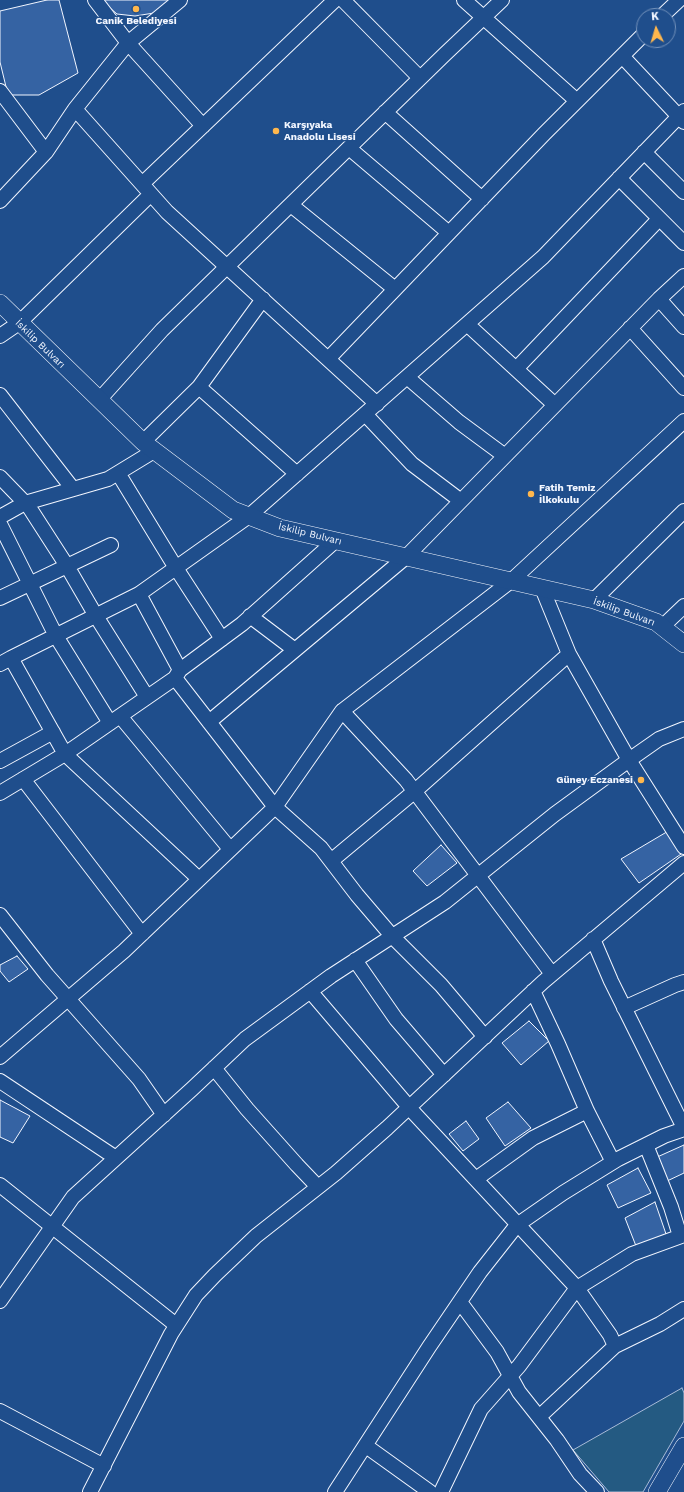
<!DOCTYPE html>
<meta charset="utf-8">
<style>
body{margin:0}
#map{position:relative;width:684px;height:1492px;overflow:hidden;background:#1f4e8c;font-family:"Work Sans",sans-serif}
canvas{display:block}
.north{position:absolute;left:636px;top:8px;width:40px;height:40px;box-sizing:border-box;background:#1f4e8c;border:1px solid #7391ba;border-radius:50%;rotate:355deg;font-size:11px;font-weight:700;line-height:16px;text-align:center;color:#f2f6ff}
.north::after{content:'';display:block;margin:auto;width:14px;height:18px;background:#ffb74d;clip-path:polygon(50% 0,100% 100%,50% 72%,0 100%)}
</style>
<div id="map">
<canvas width="684" height="1492"></canvas>
<div class="north">K</div>
</div>
<script>
const ctx = document.querySelector('canvas').getContext('2d');
ctx.lineJoin = 'round';
function fillPath(path, color) { ctx.fillStyle = color; ctx.fill(path, 'evenodd'); }
const shape = rows => new Path2D(rows.map(r => 'M' + r).join(''));
function trace(path, color, width, dash) { ctx.strokeStyle = color; ctx.lineWidth = width; ctx.lineCap = dash ? 'butt' : 'round'; ctx.setLineDash(dash || []); ctx.stroke(path); }
function write(font, color, halo, rows, align = 'center') {
  ctx.font = font + ' "Work Sans",sans-serif'; ctx.lineWidth = 3; ctx.setLineDash([]); ctx.textBaseline = 'middle'; ctx.strokeStyle = halo; ctx.fillStyle = color; for (const [text, x, y, turn = 0] of rows) {
    ctx.save(); ctx.translate(x, y); ctx.rotate((+turn || 0) * Math.PI / 180); ctx.textAlign = isNaN(turn) ? turn : align; if (halo) ctx.strokeText(text, 0, 0); ctx.fillText(text, 0, 0); ctx.restore();
  }
}
const green = shape([
 [682,1388,684,1393,684,1421,643,1492,609,1492,573,1450,682,1388]
]);
const building = shape([
 [47,0,59,0,78,73,39,95,8,95,0,62,0,11,47,0],
 [101,0,174,0,154,13,135,16,117,14,101,0],
 [670,830,684,852,639,883,621,859,670,830],
 [441,845,457,863,427,886,413,871,441,845],
 [17,956,28,969,9,982,0,971,0,965,17,956],
 [529,1021,549,1041,521,1065,502,1043,529,1021],
 [0,1100,30,1116,13,1143,0,1137,0,1100],
 [508,1102,531,1128,505,1146,486,1118,508,1102],
 [466,1121,479,1139,463,1151,449,1134,466,1121],
 [684,1145,684,1173,665,1182,655,1158,684,1145],
 [638,1168,651,1193,618,1208,607,1185,638,1168],
 [655,1202,666,1234,636,1246,625,1218,655,1202]
]);
const minor = shape([
 [95,0,128,43,203,126],
 [180,0,128,43,75,109,167,212,377,404],
 [343,0,420,78],
 [464,0,577,101],
 [662,16,679,0],
 [622,56,684,122],
 [0,91,46,152,75,109],
 [385,112,482,199],
 [349,148,449,233],
 [644,152,684,192],
 [619,178,684,243],
 [142,184,335,0],
 [0,201,46,152],
 [291,205,395,289],
 [659,299,684,327],
 [467,324,555,405],
 [630,328,684,388],
 [0,336,19,323,151,194],
 [329,358,544,134,644,34],
 [516,369,659,219],
 [407,377,459,422,505,456],
 [199,387,297,474],
 [0,395,73,489],
 [99,400,162,330,444,55,502,0],
 [365,414,412,464,461,501],
 [143,442,199,387,263,299],
 [118,473,176,568,222,639],
 [0,477,29,507,67,566,96,616,147,697],
 [0,517,25,503,108,479,154,451],
 [0,524,56,636,110,723],
 [542,588,569,654,629,760,684,847],
 [139,594,180,670],
 [0,598,111,545],
 [594,600,684,511],
 [250,616,295,650],
 [662,627,684,606],
 [11,658,139,594,249,516,543,257,684,111],
 [0,664,11,658,65,754,175,678,275,807,321,848,357,895,392,936,441,985,485,1037],
 [175,678,180,670,242,624,335,541],
 [342,711,511,581,684,421],
 [120,716,230,849],
 [209,722,406,557,659,299,684,276],
 [0,761,53,732],
 [23,779,142,934],
 [0,793,65,754,199,879],
 [331,861,415,791,569,654],
 [0,915,47,975,139,1079,164,1115],
 [593,939,611,981,684,1128],
 [355,960,396,1019,444,1075],
 [310,991,414,1113,577,1288,610,1335,615,1346,660,1324,684,1309],
 [533,991,558,1044,587,1111,613,1162],
 [624,1008,675,985,684,982],
 [0,1057,124,951,275,807,342,711,406,780,552,974],
 [214,1068,247,1109,297,1165,318,1187],
 [0,1081,116,1158],
 [646,1145,671,1207,680,1236],
 [476,1179,533,1138,587,1111],
 [0,1185,176,1325],
 [0,1301,73,1197,192,1089,245,1039,331,976,445,902,555,814,629,760,659,739,684,729],
 [460,1302,497,1352,519,1392,557,1440,580,1474,597,1492],
 [0,1411,104,1466],
 [539,1417,615,1346],
 [366,1446,430,1492],
 [90,1492,171,1334,196,1295,215,1275,256,1236,336,1173,387,1128,543,982,684,863],
 [335,1492,429,1347,480,1272,517,1225,563,1193,618,1159,664,1136,684,1129],
 [441,1492,481,1409,519,1366,577,1288,632,1254,684,1235]
]);
const major = shape([
 [0,303,143,442,233,510,280,528,594,600,656,622,684,644],
 [657,1492,684,1446]
]);
const markers = [
 [136,9,4,"#ffb74d"],
 [276,131,4,"#ffb74d"],
 [531,494,4,"#ffb74d"],
 [641,780,4,"#ffb74d"]
];
const poiNames = [
 ["Canik Belediyesi",136,21,"center"],
 ["Karşıyaka",284,125],
 ["Anadolu Lisesi",284,137],
 ["Fatih Temiz",539,488],
 ["İlkokulu",539,500],
 ["Güney Eczanesi",633,780,"right"]
];
const streetNames = [
 ["İskilip Bulvarı",40,344,44],
 ["İskilip Bulvarı",310,534,14],
 ["İskilip Bulvarı",624,612,20]
];
fillPath(green, '#245a82');
trace(green, '#a8bbd7', 1);
fillPath(building, '#3563a3');
trace(building, '#f2f6ff', 1);
trace(minor, '#f2f6ff', 16);
trace(major, '#f2f6ff', 18);
trace(minor, '#1f4e8c', 14);
trace(major, '#1f4e8c', 17);
for (const [x, y, r, color] of markers) { const dot = new Path2D(); dot.arc(x, y, r, 0, 2 * Math.PI); ctx.fillStyle = color; ctx.fill(dot); trace(dot, '#1f4e8c', 1.5); }
write('bold 10px', '#f2f6ff', '#1f4e8c', poiNames, 'left');
write('10px', '#f2f6ff', '#1f4e8c', streetNames);
</script>
